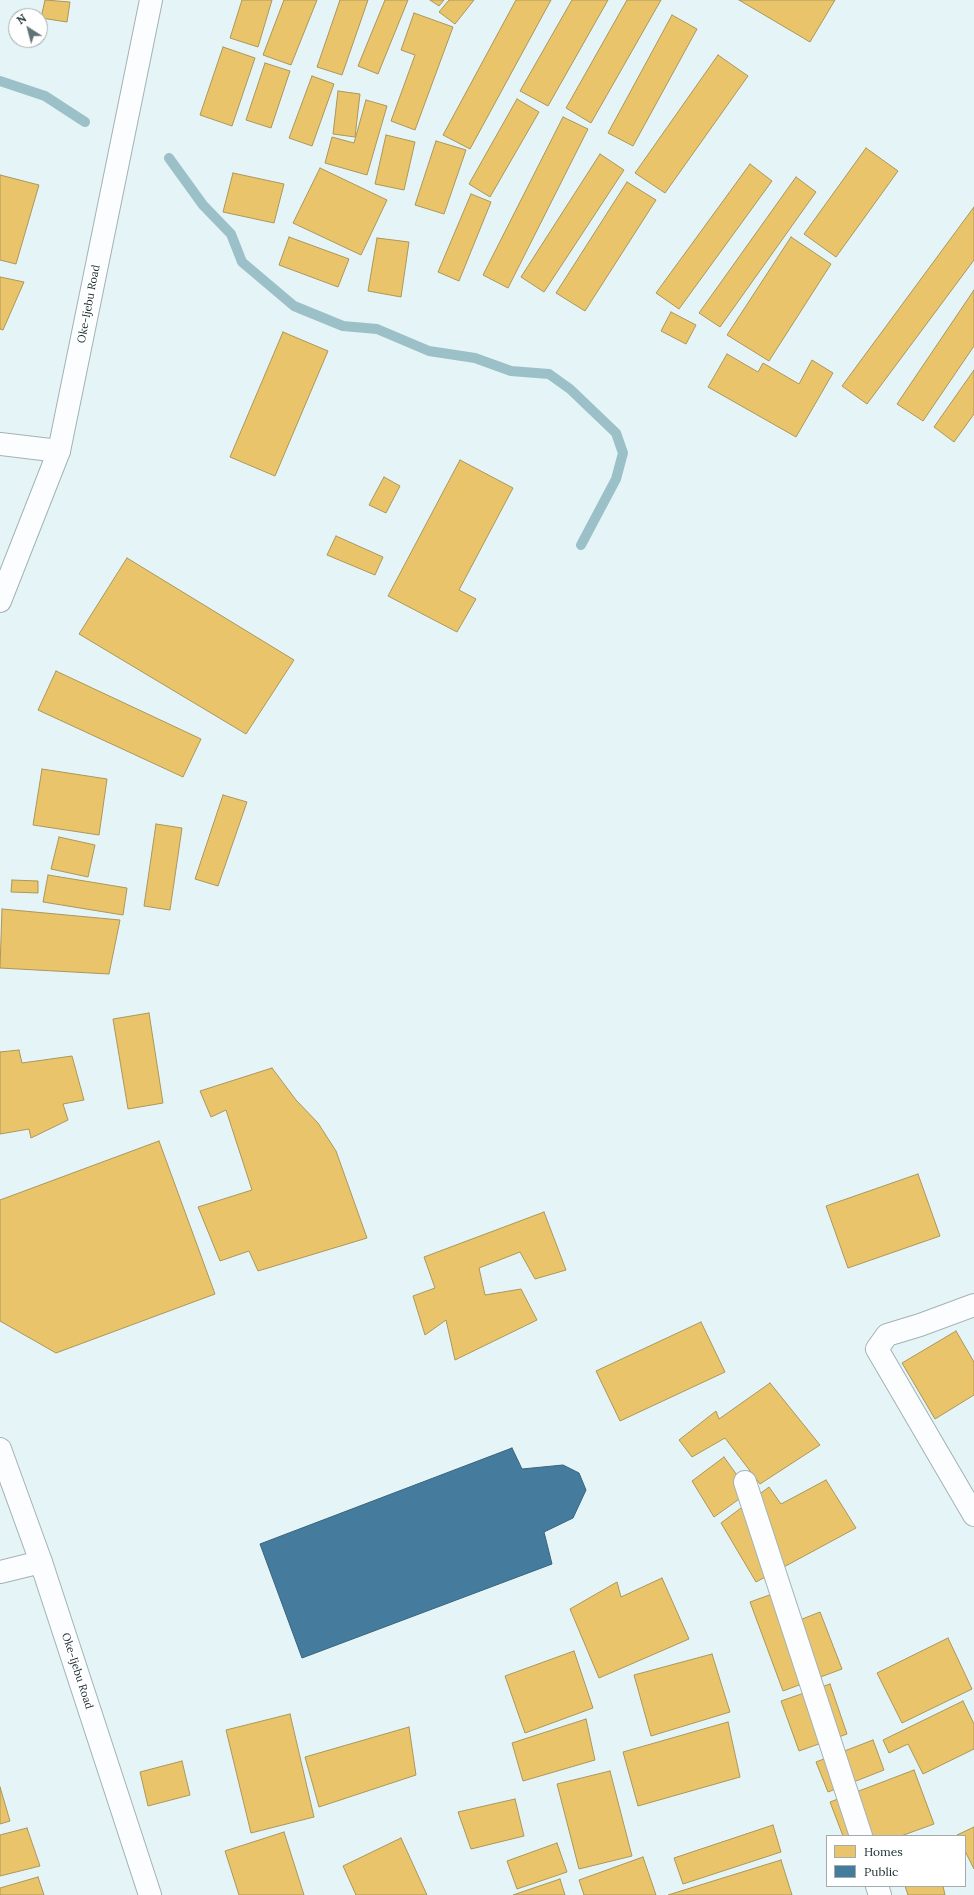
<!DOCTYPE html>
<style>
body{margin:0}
#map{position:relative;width:974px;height:1895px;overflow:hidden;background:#e5f4f7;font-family:Lora,serif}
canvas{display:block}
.legend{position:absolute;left:826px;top:1835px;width:140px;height:52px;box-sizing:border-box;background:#fff;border:1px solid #a4abac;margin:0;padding:5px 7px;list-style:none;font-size:12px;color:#1b2d30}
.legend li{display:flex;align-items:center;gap:8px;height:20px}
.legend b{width:20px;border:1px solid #a4abac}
.north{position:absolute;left:8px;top:8px;width:40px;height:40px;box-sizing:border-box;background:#fff;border:1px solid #a4abac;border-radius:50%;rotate:324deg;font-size:11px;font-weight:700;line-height:16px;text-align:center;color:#1b2d30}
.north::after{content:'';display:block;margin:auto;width:14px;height:18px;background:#627376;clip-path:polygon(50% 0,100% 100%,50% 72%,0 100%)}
</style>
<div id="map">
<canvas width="974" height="1895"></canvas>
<ul class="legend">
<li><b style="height:11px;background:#e9c46a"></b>Homes</li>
<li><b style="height:11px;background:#457b9d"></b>Public</li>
</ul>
<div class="north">N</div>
</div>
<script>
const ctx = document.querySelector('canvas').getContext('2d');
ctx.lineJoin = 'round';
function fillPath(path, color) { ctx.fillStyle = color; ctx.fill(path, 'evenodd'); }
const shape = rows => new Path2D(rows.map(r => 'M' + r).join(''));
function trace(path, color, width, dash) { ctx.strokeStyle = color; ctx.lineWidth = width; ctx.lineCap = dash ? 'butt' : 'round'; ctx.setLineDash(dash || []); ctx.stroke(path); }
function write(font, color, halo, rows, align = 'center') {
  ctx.font = font + ' Lora,serif'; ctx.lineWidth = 4; ctx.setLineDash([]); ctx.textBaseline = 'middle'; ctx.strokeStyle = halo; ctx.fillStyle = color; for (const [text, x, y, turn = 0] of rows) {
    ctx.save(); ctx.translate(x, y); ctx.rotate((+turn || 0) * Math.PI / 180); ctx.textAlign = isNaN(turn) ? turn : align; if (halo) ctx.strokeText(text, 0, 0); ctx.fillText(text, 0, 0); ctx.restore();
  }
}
const homes = shape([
 [45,0,70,2,67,22,41,18,45,0],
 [242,0,272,0,258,47,230,38,242,0],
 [284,0,317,0,291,65,263,55,284,0],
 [340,0,368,0,342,75,317,67,340,0],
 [385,0,408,0,378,74,358,66,385,0],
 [430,0,444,0,439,6,430,0],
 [449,0,474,0,455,24,439,12,449,0],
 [516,0,551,0,470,149,443,135,516,0],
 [572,0,608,0,548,106,520,91,572,0],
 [627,0,661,0,591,123,566,108,627,0],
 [739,0,835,0,810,42,739,0],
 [414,13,453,27,415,130,391,121,415,55,401,50,414,13],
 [672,15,697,29,633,146,608,133,672,15],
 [223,47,255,58,232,126,200,115,223,47],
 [718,55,748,76,665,193,635,173,718,55],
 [265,63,290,71,271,128,246,120,265,63],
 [312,76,334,84,312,146,289,138,312,76],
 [338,91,360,94,355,137,333,134,338,91],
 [517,99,539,112,490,197,469,184,517,99],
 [366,100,387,106,367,175,325,163,332,137,354,143,366,100],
 [563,117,588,129,508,288,483,275,563,117],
 [386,135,415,142,404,190,375,184,386,135],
 [436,141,466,150,444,214,415,205,436,141],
 [866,148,898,171,836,257,804,234,866,148],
 [600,154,624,170,544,292,521,277,600,154],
 [750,164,772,181,679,309,656,293,750,164],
 [320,168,387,200,361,255,293,223,320,168],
 [233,173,284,184,274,223,223,212,233,173],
 [0,175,39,185,16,264,0,260,0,175],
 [796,177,816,192,720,327,699,313,796,177],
 [627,182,656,200,585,311,556,293,627,182],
 [471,194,491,202,459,281,438,272,471,194],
 [974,207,974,260,867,404,842,386,974,207],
 [289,237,349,259,338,287,279,265,289,237],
 [791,237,831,264,769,361,727,335,791,237],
 [377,238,409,242,401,297,368,291,377,238],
 [0,277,24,282,3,330,0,329,0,277],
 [974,290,974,346,923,421,897,404,974,290],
 [671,312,696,325,686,344,661,331,671,312],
 [283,332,328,351,275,476,230,457,283,332],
 [727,354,758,372,763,363,799,384,812,360,833,373,796,437,708,387,727,354],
 [974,370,974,414,954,442,934,427,974,370],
 [460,460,513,488,459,590,476,599,457,632,388,596,460,460],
 [384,477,400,486,386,513,369,505,384,477],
 [336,536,383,557,375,575,327,555,336,536],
 [127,558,294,660,246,734,79,634,127,558],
 [56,671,201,739,183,777,38,710,56,671],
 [42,769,107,779,99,835,33,825,42,769],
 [223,795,247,802,218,886,195,879,223,795],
 [156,824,182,828,170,910,144,906,156,824],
 [59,837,95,845,88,877,51,869,59,837],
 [48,875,127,888,123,915,43,902,48,875],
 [12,880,38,881,38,893,11,892,12,880],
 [2,909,120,920,109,974,0,968,2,909],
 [149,1013,163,1103,128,1109,113,1019,149,1013],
 [19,1050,22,1063,72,1056,84,1100,63,1104,68,1120,31,1138,29,1129,0,1134,0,1052,19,1050],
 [272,1068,296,1100,318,1123,336,1151,367,1238,258,1271,249,1251,220,1261,198,1207,252,1190,226,1110,211,1117,200,1091,272,1068],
 [159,1141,215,1294,56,1353,0,1321,0,1200,159,1141],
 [918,1174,940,1236,848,1268,826,1206,918,1174],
 [544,1212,566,1270,535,1279,520,1252,479,1268,485,1295,521,1289,537,1320,455,1360,446,1320,425,1335,413,1296,435,1288,424,1257,544,1212],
 [701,1322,725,1372,620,1421,596,1371,701,1322],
 [956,1331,974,1362,974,1395,935,1419,902,1363,956,1331],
 [770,1383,820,1445,760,1484,725,1438,692,1457,679,1440,716,1411,719,1419,770,1383],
 [724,1457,749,1492,714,1517,692,1481,724,1457],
 [826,1480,856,1528,756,1582,721,1523,769,1487,781,1504,826,1480],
 [662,1578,689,1639,599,1678,570,1609,617,1582,621,1597,662,1578],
 [775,1593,787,1625,820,1612,842,1669,783,1691,750,1602,775,1593],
 [948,1638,972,1689,902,1723,877,1673,948,1638],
 [574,1651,593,1708,525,1733,505,1676,574,1651],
 [712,1654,730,1712,651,1736,634,1675,712,1654],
 [830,1684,847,1734,799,1751,781,1701,830,1684],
 [963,1701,974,1724,974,1749,923,1774,908,1744,889,1753,883,1740,963,1701],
 [290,1714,314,1817,251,1833,226,1730,290,1714],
 [586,1719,595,1760,523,1781,512,1743,586,1719],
 [728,1722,740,1777,638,1806,623,1752,728,1722],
 [409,1727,416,1775,319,1807,305,1757,409,1727],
 [873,1740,884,1770,828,1792,816,1762,873,1740],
 [182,1761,190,1795,148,1806,140,1772,182,1761],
 [914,1770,934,1824,901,1836,843,1836,830,1802,914,1770],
 [610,1771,632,1856,579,1869,557,1784,610,1771],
 [0,1787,10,1821,0,1824,0,1787],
 [515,1799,524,1836,471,1849,458,1812,515,1799],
 [773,1825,781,1852,683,1884,674,1858,773,1825],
 [974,1827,974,1869,965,1851,965,1836,957,1835,974,1827],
 [27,1828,40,1866,0,1876,0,1835,27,1828],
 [284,1832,304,1895,239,1895,225,1851,284,1832],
 [401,1838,427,1895,356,1895,343,1866,401,1838],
 [557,1843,567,1872,517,1889,507,1861,557,1843],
 [643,1857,656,1895,584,1895,579,1880,643,1857],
 [781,1860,792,1895,668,1895,781,1860],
 [38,1877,44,1895,0,1895,0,1888,38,1877],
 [560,1879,565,1895,513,1895,560,1879],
 [905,1886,943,1886,945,1895,908,1895,905,1886]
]);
const public = shape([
 [512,1448,522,1469,563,1465,579,1473,586,1490,573,1518,544,1532,552,1564,302,1658,260,1544,512,1448]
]);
const stream = shape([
 [0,81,45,96,85,122],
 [169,158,203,205,231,234,242,262,294,306,343,326,377,329,429,351,475,358,511,371,549,374,570,389,616,433,623,453,616,479,581,545]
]);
const minor = shape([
 [0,444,59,451],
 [974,1305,920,1325,887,1335,877,1349,974,1515],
 [745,1482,861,1836],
 [0,1572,41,1562],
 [877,1886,880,1895]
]);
const secondary = shape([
 [0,601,59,451,151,0],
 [0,1449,41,1562,150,1895]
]);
const streetNames = [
 ["Oke-Ijebu Road",89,304,-79],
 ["Oke-Ijebu Road",77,1671,72]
];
fillPath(homes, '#e9c46a');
trace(homes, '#ab9759', 1);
fillPath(public, '#457b9d');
trace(public, '#38647c', 1);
trace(stream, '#9cc0c7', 10);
trace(minor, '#a3b2b4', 24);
trace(secondary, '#a3b2b4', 24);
trace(minor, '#fbfdfe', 22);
trace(secondary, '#fbfdfe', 22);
write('11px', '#1b2d30', '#fff', streetNames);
</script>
